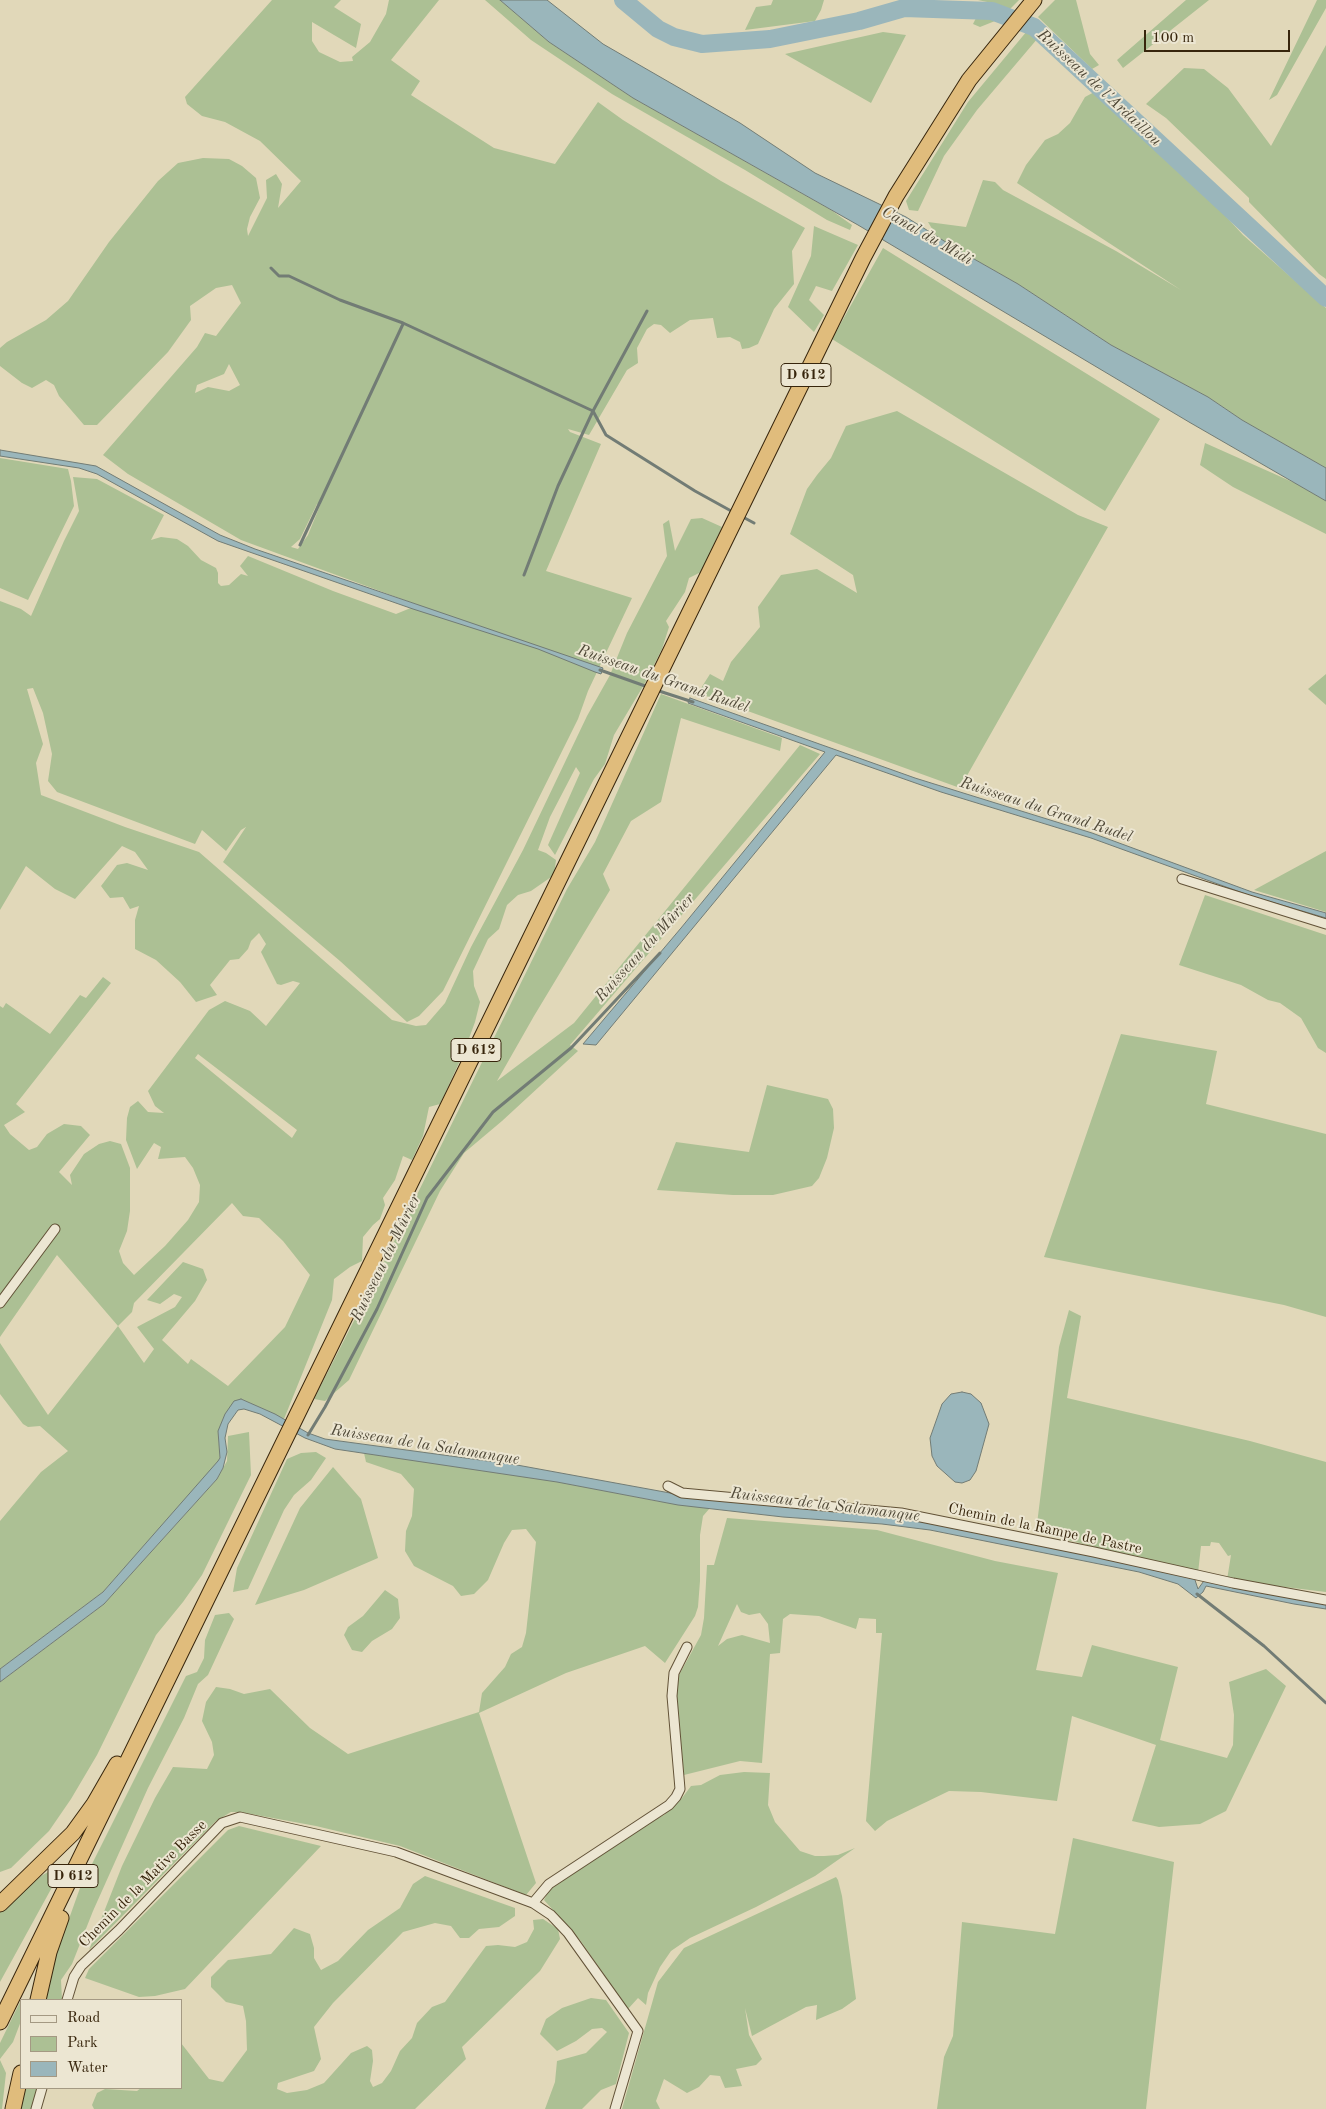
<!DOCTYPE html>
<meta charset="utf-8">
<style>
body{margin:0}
#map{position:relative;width:1326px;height:2109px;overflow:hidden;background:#e1d8b9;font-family:"Old Standard TT",serif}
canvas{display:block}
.legend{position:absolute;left:20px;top:1999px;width:162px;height:90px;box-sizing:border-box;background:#ece6d2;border:1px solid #a49983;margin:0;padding:6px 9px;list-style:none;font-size:15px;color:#37250c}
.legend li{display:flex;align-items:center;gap:10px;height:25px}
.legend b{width:25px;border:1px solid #a49983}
.scale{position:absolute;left:1144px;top:30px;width:146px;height:22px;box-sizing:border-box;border:2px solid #37250c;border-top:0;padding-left:6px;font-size:15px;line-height:18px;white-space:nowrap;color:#37250c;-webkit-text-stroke:4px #ece6d2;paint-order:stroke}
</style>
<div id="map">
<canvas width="1326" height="2109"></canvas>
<ul class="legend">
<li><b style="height:6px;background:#ece6d2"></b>Road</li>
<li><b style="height:14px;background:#acc094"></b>Park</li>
<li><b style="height:14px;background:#9ab6bb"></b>Water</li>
</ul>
<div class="scale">100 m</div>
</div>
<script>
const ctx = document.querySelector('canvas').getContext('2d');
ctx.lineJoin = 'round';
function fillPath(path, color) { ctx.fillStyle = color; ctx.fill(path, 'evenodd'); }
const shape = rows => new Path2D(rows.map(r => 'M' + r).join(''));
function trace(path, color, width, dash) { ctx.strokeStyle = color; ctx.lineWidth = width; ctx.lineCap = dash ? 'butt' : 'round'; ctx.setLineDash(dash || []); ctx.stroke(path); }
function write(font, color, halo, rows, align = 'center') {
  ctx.font = font + ' "Old Standard TT",serif'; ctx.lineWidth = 4; ctx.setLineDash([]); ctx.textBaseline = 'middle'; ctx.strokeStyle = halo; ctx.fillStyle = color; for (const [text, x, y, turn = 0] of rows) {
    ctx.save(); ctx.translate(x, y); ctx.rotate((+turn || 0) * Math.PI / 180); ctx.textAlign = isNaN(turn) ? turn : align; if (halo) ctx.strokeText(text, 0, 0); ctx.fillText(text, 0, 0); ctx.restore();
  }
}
const green = shape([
 [272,0,341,0,334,7,361,24,356,48,312,22,312,41,319,52,340,62,353,61,352,57,370,42,386,14,389,0,439,0,391,60,420,81,411,95,494,148,555,164,598,102,623,120,721,181,805,228,792,251,794,284,774,309,758,344,749,348,742,349,740,342,730,337,717,338,713,318,690,320,670,333,661,325,654,324,647,329,637,348,638,363,627,370,589,435,568,429,570,432,601,444,546,571,632,598,588,691,578,719,443,991,419,1016,407,1022,340,961,223,862,246,827,241,830,226,851,202,830,195,844,57,792,48,781,52,754,43,713,33,688,27,689,43,744,36,763,41,795,125,827,199,852,392,1020,416,1026,426,1025,445,1003,471,947,523,850,587,716,610,675,627,633,667,556,663,524,669,520,675,551,691,519,702,518,722,527,701,572,689,578,685,592,666,621,669,627,662,649,645,683,614,735,605,764,594,779,555,855,548,845,580,773,576,767,550,817,538,850,546,853,556,860,554,875,531,891,518,895,507,905,499,929,488,939,473,971,474,986,480,1002,475,1022,464,1052,440,1104,429,1107,423,1136,412,1160,403,1156,395,1180,383,1198,385,1205,380,1219,373,1225,363,1237,362,1261,350,1267,334,1279,332,1300,284,1419,241,1399,218,1432,220,1458,218,1463,103,1592,0,1669,0,1521,41,1472,68,1451,40,1426,28,1427,23,1424,0,1394,0,1343,48,1415,118,1326,57,1255,0,1337,0,1006,3,1008,6,1003,50,1034,80,995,86,998,103,977,111,983,16,1104,25,1112,4,1125,10,1134,29,1150,37,1147,47,1134,64,1124,81,1126,90,1135,59,1172,72,1185,70,1175,84,1154,99,1144,110,1141,121,1144,130,1168,130,1211,127,1231,119,1251,123,1263,134,1275,165,1246,188,1220,199,1202,200,1185,193,1168,185,1157,158,1159,161,1147,154,1143,137,1169,126,1140,127,1118,130,1107,138,1101,148,1112,164,1113,155,1106,148,1091,209,1010,225,1001,250,1011,266,1026,300,983,293,981,281,985,277,984,261,952,266,944,259,933,251,941,248,949,239,959,230,960,210,985,217,995,196,1002,180,982,156,960,135,949,135,920,139,906,130,909,123,897,110,898,101,886,117,865,127,863,148,870,135,852,122,846,75,899,55,889,26,866,0,910,0,601,21,609,31,616,64,541,79,511,73,477,97,479,164,515,151,540,161,537,177,539,188,546,201,560,216,568,218,573,218,583,221,586,229,585,241,574,248,576,240,566,248,556,333,591,396,614,418,605,241,540,128,474,103,455,197,347,205,333,216,336,241,303,232,285,216,288,190,306,191,320,168,352,97,425,84,425,59,396,54,385,46,380,32,388,22,383,0,366,0,348,7,342,46,320,68,301,109,242,158,181,178,163,203,158,229,159,242,166,256,178,260,198,250,217,247,229,248,236,267,198,266,180,276,174,282,184,278,208,301,181,260,141,225,122,202,116,187,104,185,97],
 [229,364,240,385,229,391,208,387,195,393,197,385,224,374],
 [321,503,308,535,298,549,291,547,300,539,317,504],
 [198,1054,297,1130,292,1138,195,1058],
 [232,1203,243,1216,259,1218,283,1241,310,1275,285,1327,228,1386,191,1359,188,1364,162,1340,195,1301,207,1280,203,1269,183,1262,147,1300,160,1304,174,1294,182,1297,175,1307,137,1327,154,1349,144,1363,118,1326,132,1312,134,1303],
 [485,0,500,0,549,42,633,98,831,210,852,225,850,230,827,220,745,170,612,94,531,40],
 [773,0,824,0,821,10,815,21,745,30,756,7,771,5],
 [978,0,1019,0,1010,9,1005,17,980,27,973,24,977,16,993,7,987,2],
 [1055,0,1076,0,1090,54,1099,65,1092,69,1038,17],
 [1186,0,1209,0,1123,68,1117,60],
 [1317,0,1326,0,1326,8,1277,95,1269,100],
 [1027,31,1038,38,977,110,944,156,918,211,909,210,906,201,968,102],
 [883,32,906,35,871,103,785,54],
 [1326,45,1326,279,1319,274,1249,202,1249,198,1166,118,1146,104,1184,68,1204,69,1228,88,1271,146],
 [1098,90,1168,153,1243,235,1326,308,1326,468,1242,420,1208,397,1111,345,1018,284,960,251,937,237,928,222,966,227,983,180,995,182,1003,190,1116,251,1181,290,1017,183,1026,165,1045,140,1058,134,1070,123,1085,97],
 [814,226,858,245,832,291,816,286,809,300,824,315,814,332,788,307,811,256],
 [883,248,1160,419,1105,511,832,339],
 [897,411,1078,515,1108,527,960,788,698,693,710,674,723,681,731,662,760,627,758,607,781,575,817,569,857,593,853,575,790,534,807,489,817,475,831,458,846,426],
 [1205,443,1297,484,1326,501,1326,534,1233,487,1200,465],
 [0,458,68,469,71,481,74,506,28,600,0,588],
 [1326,674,1326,705,1308,689],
 [661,694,782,738,780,751,681,718,661,802,631,821,603,874,610,890,534,1016,497,1081,574,1023,800,745,820,754,570,1045,578,1051,502,1121,464,1153,440,1191,349,1380,325,1401,314,1399,383,1264,567,889,595,842],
 [1326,851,1326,912,1254,890],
 [1205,895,1326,935,1326,1053,1318,1048,1301,1018,1280,1003,1268,1000,1241,985,1179,965],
 [1121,1034,1217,1051,1206,1104,1326,1134,1326,1317,1284,1305,1044,1257],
 [767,1085,828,1099,833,1109,834,1128,827,1158,819,1178,812,1186,773,1195,733,1195,657,1190,676,1142,749,1152],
 [1069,1310,1081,1316,1067,1398,1250,1441,1326,1462,1326,1592,1227,1580,1231,1555,1228,1556,1219,1543,1211,1542,1210,1546,1201,1546,1198,1573,1036,1532,1059,1347],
 [249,1432,251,1475,202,1575,183,1602,156,1635,97,1755,71,1799,49,1831,11,1868,0,1872,0,1682,104,1604,217,1479,227,1461,228,1436],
 [316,1452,326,1458,311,1480,294,1495,284,1510,248,1589,233,1592,237,1568,287,1459,301,1453],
 [364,1453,560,1482,656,1501,710,1508,703,1516,700,1535,700,1581,698,1607,695,1616,665,1663,645,1646,566,1673,479,1713,536,1883,526,1895,400,1846,316,1826,240,1812,231,1812,216,1821,89,1950,122,1866,155,1798,173,1767,207,1769,214,1755,212,1742,202,1721,206,1702,216,1687,230,1689,244,1694,270,1689,310,1728,348,1754,479,1712,482,1693,505,1667,511,1654,522,1647,526,1633,536,1542,526,1529,512,1530,504,1543,488,1580,474,1594,461,1596,453,1586,414,1566,405,1551,406,1531,412,1516,414,1489,401,1474,366,1462],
 [333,1467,361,1499,378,1558,304,1590,255,1605,300,1508],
 [727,1518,877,1530,995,1561,1058,1573,1036,1670,1082,1677,1092,1645,1178,1667,1160,1740,1227,1758,1233,1745,1234,1715,1229,1682,1266,1669,1286,1686,1226,1811,1200,1824,1159,1827,1132,1821,1156,1745,1072,1716,1057,1801,981,1792,949,1791,887,1821,875,1831,866,1821,882,1633,876,1633,876,1619,859,1618,856,1629,819,1616,790,1614,783,1619,780,1653,770,1654,762,1763,740,1761,684,1775,676,1695,679,1675,701,1635,704,1618,707,1565,714,1565],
 [737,1604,741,1612,749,1615,760,1613,768,1624,770,1643,742,1635,727,1639,718,1646],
 [385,1590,398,1599,400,1618,392,1629,372,1641,362,1652,352,1650,344,1635,348,1627,363,1616],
 [229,1613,234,1619,208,1675,198,1684,184,1718,148,1788,93,1911,72,1964,61,1980,62,2000,43,2000,55,1958,80,1888,186,1676,197,1672,204,1658,205,1640,215,1615],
 [744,1772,770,1773,768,1805,775,1822,800,1851,815,1856,824,1856,838,1855,855,1848,815,1876,756,1907,690,1938,671,1951,660,1967,648,1993,646,2005,638,1998,628,2009,580,1940,544,1900,549,1890,653,1821,664,1815,682,1798,691,1786,701,1785,720,1775],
 [239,1826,321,1846,185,1989,155,1996,139,1997,85,1978,89,1969,228,1830],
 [1073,1838,1174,1862,1146,2109,937,2109,944,2057,953,2036,962,1922,1055,1934],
 [53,1869,56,1880,0,1982,0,1912,41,1876],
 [425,1876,515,1908,515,1916,499,1927,479,1929,469,1938,460,1938,451,1926,435,1923,403,1932,333,2003,314,2027,321,2059,314,2071,278,2083,277,2089,287,2093,307,2090,324,2083,351,2053,367,2046,372,2050,373,2061,370,2081,373,2087,382,2083,391,2071,400,2051,412,2038,417,2023,432,2007,445,2002,486,1946,498,1945,515,1947,527,1942,534,1929,533,1920,543,1919,558,1929,560,1939,540,1971,462,2047,466,2059,415,2109,94,2109,92,2105,97,2093,105,2089,137,2091,141,2088,181,2088,181,2043,209,2079,223,2082,247,2050,246,2021,243,2006,226,2002,211,1987,211,1977,228,1960,271,1954,294,1928,310,1934,314,1948,314,1958,321,1970,338,1961,368,1930,400,1908,413,1884],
 [836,1877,838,1880,842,1896,856,1999,842,2009,816,2020,817,2005,806,2007,752,2036,745,2008,749,2035,762,2059,756,2065,736,2069,742,2086,725,2088,720,2076,710,2075,699,2087,687,2093,664,2079,656,2101,660,2109,622,2109,658,1982,684,1948],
 [591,1998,606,2000,629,2033,616,2084,601,2090,582,2109,545,2109,555,2082,557,2061,586,2053,607,2032,602,2028,592,2029,576,2041,557,2051,540,2034,546,2019,562,2008],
 [20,2002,21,2021,13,2042,0,2059,0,2043],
 [0,2060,6,2073,2,2109,0,2109],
 [26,2088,39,2088,34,2109,21,2109]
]);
const water = shape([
 [500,0,547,0,603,44,740,123,815,173,906,217,960,251,1018,284,1111,345,1208,397,1242,420,1326,468,1326,501,1189,422,858,225,633,98,549,42,500,0],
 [0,450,96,466,220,535,255,549,603,668,601,674,595,672,538,649,413,609,218,541,97,474,79,468,0,456,0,450],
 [690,698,915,778,1092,833,1252,892,1326,913,1326,918,1251,896,1091,838,941,792,836,755,596,1045,583,1044,681,928,825,752,688,703,690,698],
 [962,1392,971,1394,981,1403,989,1424,976,1471,970,1480,962,1483,955,1482,937,1466,932,1456,930,1438,942,1404,951,1394,962,1392],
 [241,1399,275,1414,308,1433,325,1439,517,1465,681,1495,896,1514,1194,1577,1198,1589,1206,1578,1326,1601,1326,1609,1294,1604,1206,1586,1203,1592,1196,1598,1178,1584,1139,1572,930,1530,882,1524,783,1517,678,1505,557,1482,335,1449,305,1438,260,1414,244,1409,238,1410,228,1424,225,1438,227,1452,223,1468,217,1479,104,1604,0,1682,0,1669,103,1592,218,1461,220,1458,218,1431,225,1414,234,1401,241,1399]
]);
const stream = shape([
 [271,268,279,276,289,276,340,300,403,323,593,411,606,435,695,491,733,512],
 [741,516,754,523],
 [300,545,403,324],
 [524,575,558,486,593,411,647,311],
 [600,670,648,687],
 [656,690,693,702],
 [308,1435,325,1407,377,1309,427,1198,493,1112,571,1048,660,953],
 [1197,1594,1264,1646,1326,1703]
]);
const river = shape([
 [623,0,658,29,674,37,702,44,770,39,859,21,904,8,992,11,1034,27,1326,298]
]);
const street = shape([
 [1182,879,1326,924],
 [0,1303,55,1229],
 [668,1486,682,1493,901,1513,1094,1552,1233,1583,1326,1600],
 [533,1903,549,1884,669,1805,676,1797,680,1789,672,1696,674,1673,687,1647],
 [67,2000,74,1977,81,1966,119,1930,222,1823,240,1817,396,1852,533,1903,551,1915,568,1933,638,2031,615,2109],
 [36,2109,42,2088]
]);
const highway = shape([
 [0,1904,73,1833,94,1804,117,1764],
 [38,2000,49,1952,61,1918],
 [0,2022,863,258,896,196,969,80,1034,0],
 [13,2109,21,2073]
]);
const shields = [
 [806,375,50],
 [476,1050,50],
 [73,1876,50]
];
const shieldNames = [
 ["D 612",806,375],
 ["D 612",476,1050],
 ["D 612",73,1876]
];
const streetNames = [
 ["Chemin de la Rampe de Pastre",1045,1529,12],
 ["Chemin de la Mative Basse",143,1884,-45]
];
const waterNames = [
 ["Ruisseau de l'Ardaillou",1099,88,43],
 ["Canal du Midi",927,236,30],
 ["Ruisseau du Grand Rudel",663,679,19],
 ["Ruisseau du Grand Rudel",1046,810,18],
 ["Ruisseau du Mûrier",645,948,-48],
 ["Ruisseau du Mûrier",386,1258,-64],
 ["Ruisseau de la Salamanque",425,1445,9],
 ["Ruisseau de la Salamanque",825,1505,7]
];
fillPath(green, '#acc094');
fillPath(water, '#9ab6bb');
trace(water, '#727c75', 1);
trace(stream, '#727c75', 3);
trace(river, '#9ab6bb', 18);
trace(street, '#625237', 11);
trace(highway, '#37250c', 17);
trace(street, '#ece6d2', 9);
trace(highway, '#e0bc7c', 15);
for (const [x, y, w] of shields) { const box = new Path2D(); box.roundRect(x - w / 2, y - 11.5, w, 23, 4); ctx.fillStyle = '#ece6d2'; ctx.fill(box); trace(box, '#37250c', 1); }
write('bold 14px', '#37250c', null, shieldNames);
write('15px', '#37250c', '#ece6d2', streetNames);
write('italic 16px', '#504938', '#ece6d2', waterNames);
</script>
